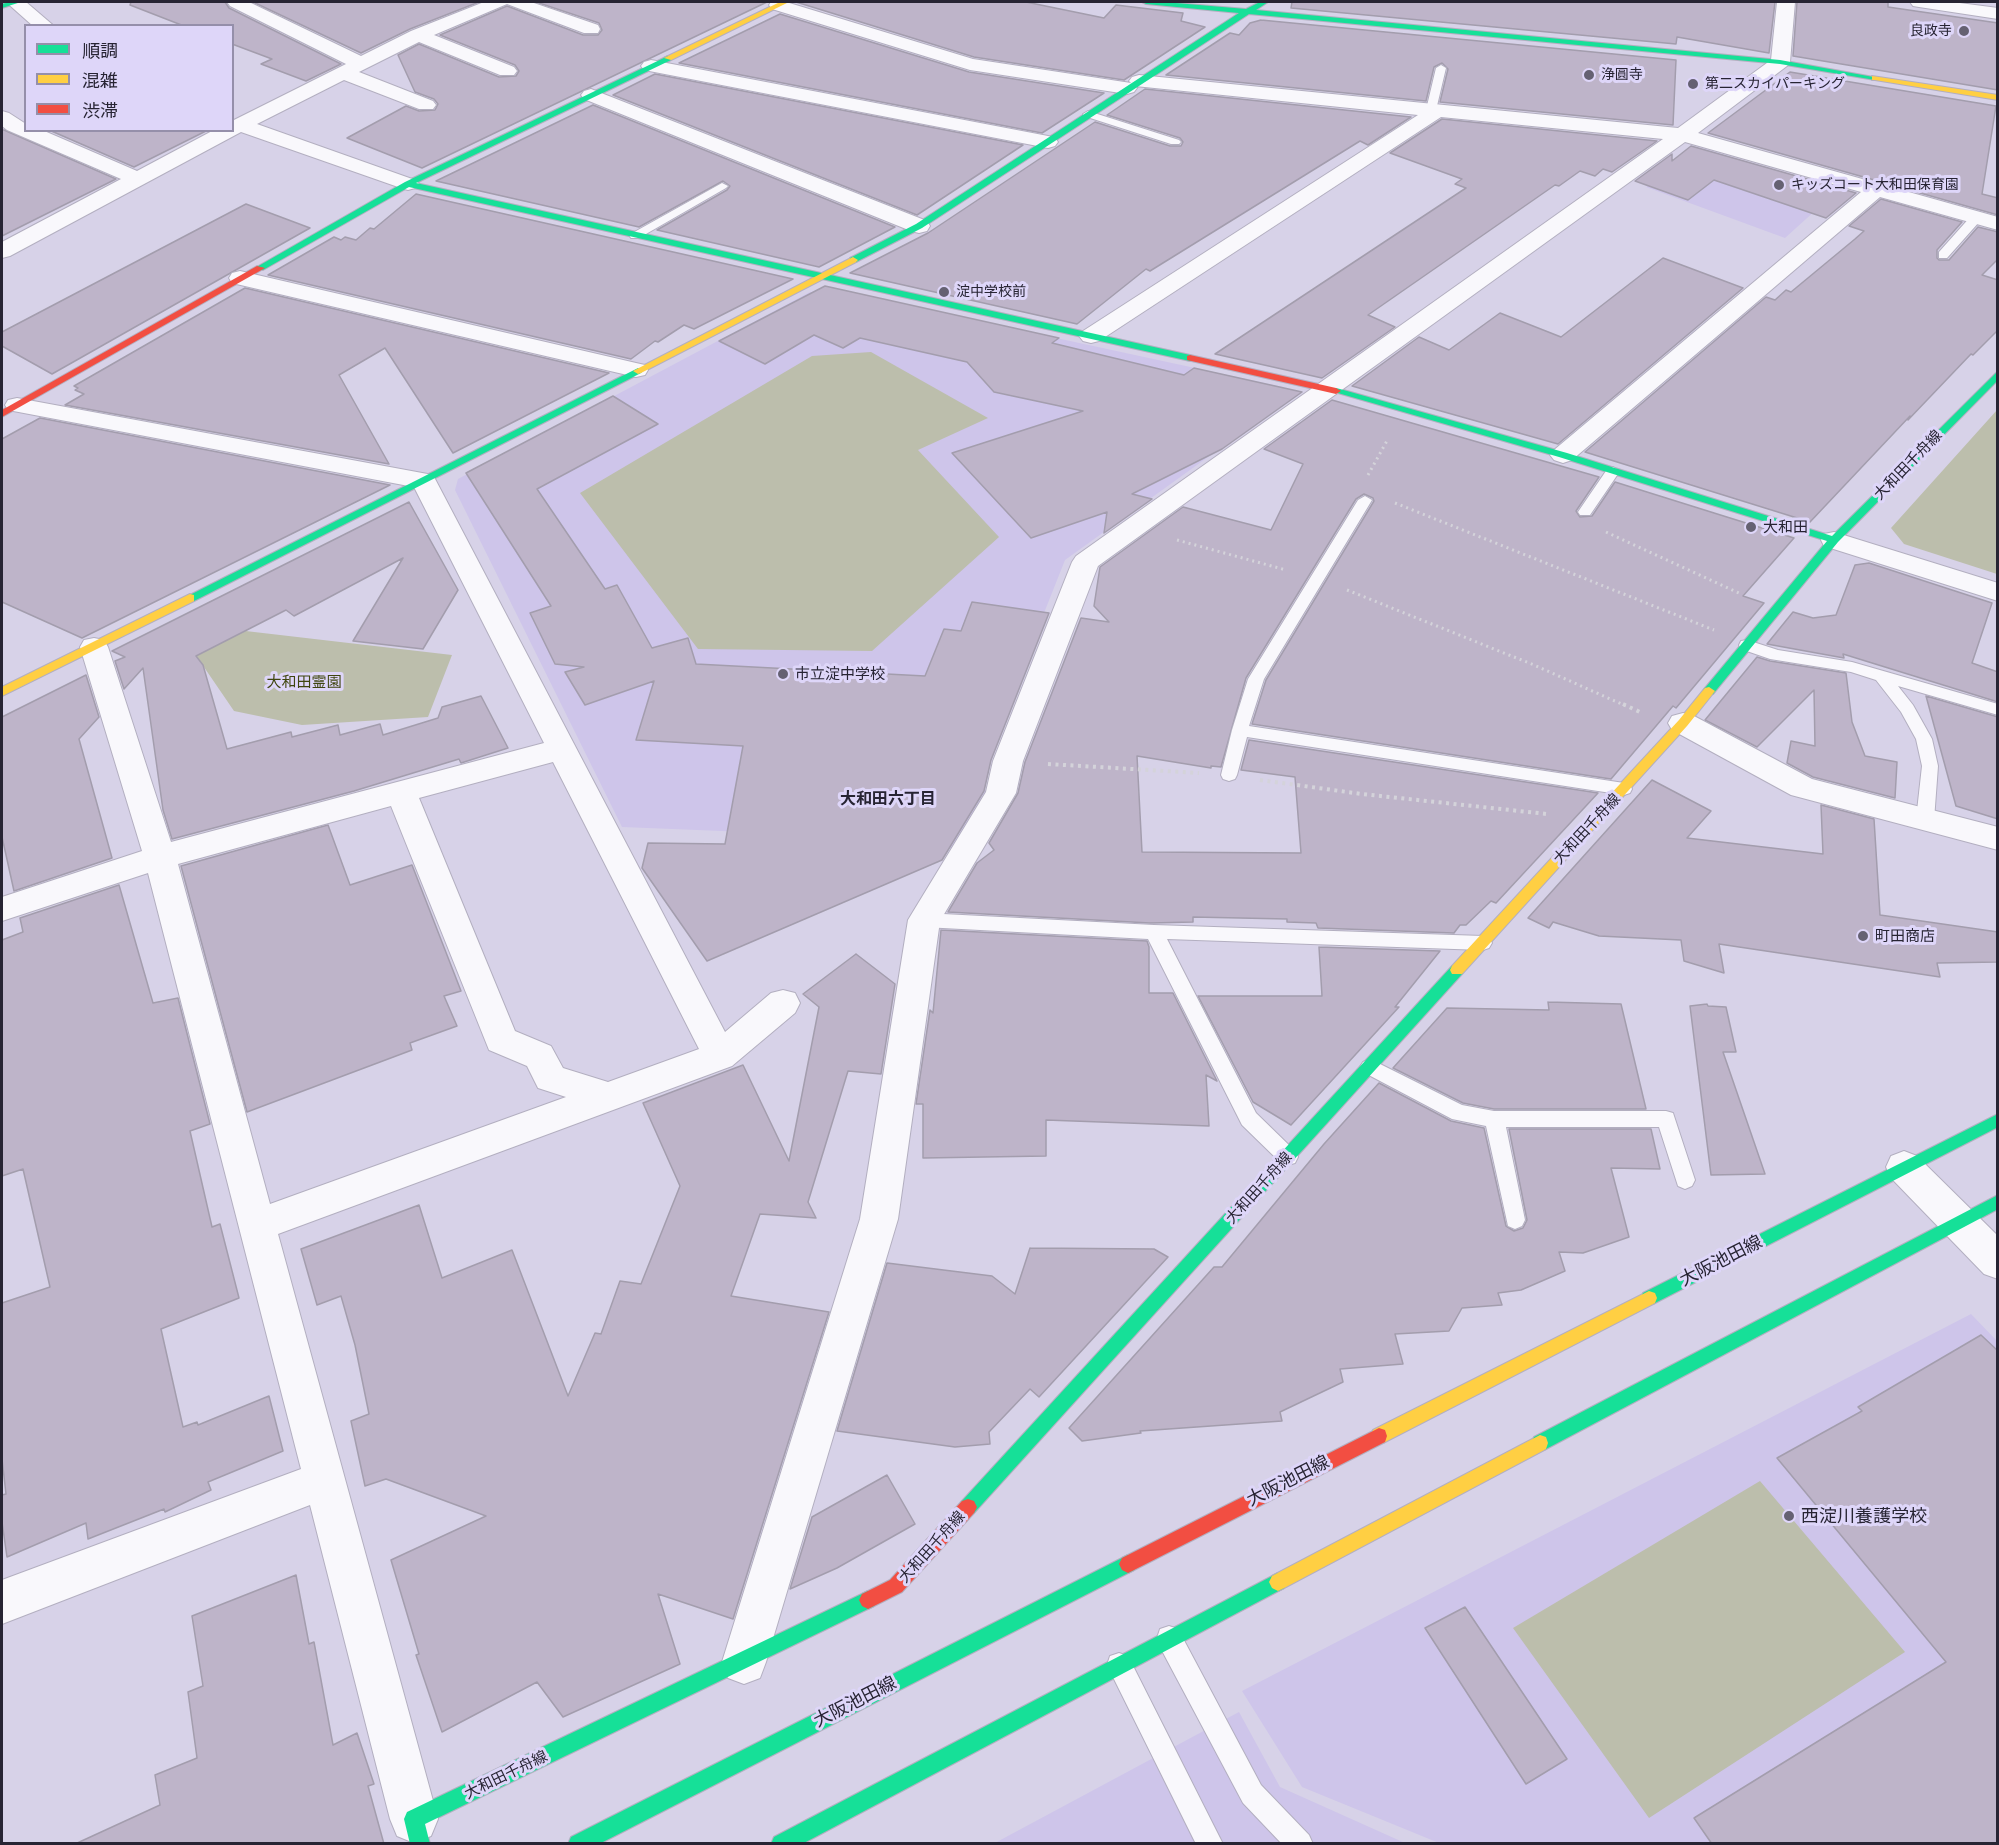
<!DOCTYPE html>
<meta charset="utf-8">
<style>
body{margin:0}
#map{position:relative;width:1999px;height:1845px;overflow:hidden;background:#d7d2e8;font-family:"Public Sans","Noto Sans JP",sans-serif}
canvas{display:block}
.frame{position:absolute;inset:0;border:3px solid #272433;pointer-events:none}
.legend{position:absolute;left:24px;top:24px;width:210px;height:108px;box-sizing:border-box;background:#ded6f9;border:2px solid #958faa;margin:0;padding:8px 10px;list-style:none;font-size:18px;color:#272433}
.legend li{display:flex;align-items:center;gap:12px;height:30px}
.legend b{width:30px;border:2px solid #958faa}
</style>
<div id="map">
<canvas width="1999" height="1845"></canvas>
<div class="frame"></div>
<ul class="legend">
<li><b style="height:8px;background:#16e098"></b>順調</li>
<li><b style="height:8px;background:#ffcf43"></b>混雑</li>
<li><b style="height:8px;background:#f24e42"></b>渋滞</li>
</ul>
</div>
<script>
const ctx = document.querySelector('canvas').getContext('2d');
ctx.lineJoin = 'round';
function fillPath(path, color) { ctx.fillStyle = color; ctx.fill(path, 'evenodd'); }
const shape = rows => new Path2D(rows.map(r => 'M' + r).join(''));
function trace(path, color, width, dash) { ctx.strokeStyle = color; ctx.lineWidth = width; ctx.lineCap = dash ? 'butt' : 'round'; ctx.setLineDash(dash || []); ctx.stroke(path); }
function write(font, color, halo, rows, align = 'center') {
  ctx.font = font + ' "Public Sans","Noto Sans JP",sans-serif'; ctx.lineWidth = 6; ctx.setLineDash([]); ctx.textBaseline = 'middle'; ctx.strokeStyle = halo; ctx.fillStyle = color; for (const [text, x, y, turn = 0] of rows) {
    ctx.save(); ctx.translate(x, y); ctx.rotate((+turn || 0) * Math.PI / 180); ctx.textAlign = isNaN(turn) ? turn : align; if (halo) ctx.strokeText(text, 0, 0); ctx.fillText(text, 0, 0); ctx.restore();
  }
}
const built = shape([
 [1695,149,1705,149,1838,190,1785,238,1646,187],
 [834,290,1283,387,1290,398,1065,560,975,787,992,793,961,849,865,844,848,836,622,827,455,490,458,479,810,292],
 [1971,1314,1997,1341,1997,1843,1439,1843,1302,1787,1242,1691],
 [1239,1712,1280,1787,1405,1843,993,1844]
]);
const green = shape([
 [871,352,988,418,918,450,999,537,872,651,698,649,580,493,812,356],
 [1997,410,1997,574,1904,544,1891,528],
 [237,630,452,655,428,717,302,725,234,711,180,632],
 [1760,1481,1905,1652,1649,1818,1513,1628]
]);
const building = shape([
 [131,2,225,2,229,8,341,64,306,81,261,64,272,59,232,44,232,26,184,26,130,5,131,2],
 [253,2,479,2,410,29,361,53,253,2],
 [536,2,767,2,422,168,347,138,406,106,419,111,435,110,438,104,434,99,415,92,398,55,419,44,499,77,516,76,519,71,515,65,440,35,507,6,583,35,598,35,602,30,599,23,536,2],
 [796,2,1026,2,1104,18,1116,5,1183,13,1181,21,1205,27,1124,80,974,57,796,2],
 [1292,2,1775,2,1769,53,1677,37,1676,44,1291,8,1292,2],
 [1797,2,1888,2,1888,7,1998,23,1998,90,1793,56,1797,2],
 [780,14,969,72,1104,93,1042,133,679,63,780,14],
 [1261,20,1676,60,1673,125,1440,102,1448,69,1442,63,1434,67,1426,101,1166,75,1230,33,1239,35,1250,23,1261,20],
 [1790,72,1996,106,1982,194,1998,198,1998,215,1708,133,1790,72],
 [655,74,1023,145,917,215,613,95,655,74],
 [1145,89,1411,117,1368,145,1360,141,1150,271,1146,269,1077,324,850,273,928,233,1095,122,1170,146,1181,146,1183,142,1180,138,1107,115,1145,89],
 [593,105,895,227,819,267,657,230,727,190,730,186,723,181,639,227,436,181,593,105],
 [1442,119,1657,141,1612,172,1603,169,1595,176,1580,171,1559,186,1555,185,1368,315,1395,327,1322,378,1215,354,1466,188,1455,184,1462,179,1390,153,1442,119],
 [2,130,4,130,116,179,2,236,2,130],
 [49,130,208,130,134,167,49,130],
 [1691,146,1856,193,1826,218,1714,180,1688,200,1635,181,1672,154,1672,161,1691,146],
 [416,194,793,279,694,329,684,325,658,342,655,341,631,359,268,275,334,237,341,240,345,237,356,240,370,228,374,229,416,194],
 [1881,199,1962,222,1937,250,1937,258,1939,260,1949,260,1978,227,1998,232,1998,259,1982,275,1998,280,1998,330,1973,355,1971,354,1908,420,1910,416,1810,522,1585,452,1766,297,1775,300,1786,290,1791,292,1855,239,1864,231,1849,226,1881,199],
 [246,204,310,228,52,374,2,346,2,332,246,204],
 [1663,258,1743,288,1558,444,1352,386,1419,337,1449,350,1500,313,1561,337,1663,258],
 [825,286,1059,338,1052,343,1184,375,1194,368,1302,392,1222,449,1132,494,1152,499,1104,533,1107,512,1031,538,952,453,1083,411,994,392,967,362,860,338,843,348,814,335,765,364,719,341,825,286],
 [245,288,609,373,453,453,385,348,339,375,389,464,65,405,84,394,75,390,78,388,74,386,245,288],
 [613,396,658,424,537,489,605,589,617,585,652,648,688,638,696,664,925,676,944,629,961,631,972,602,1049,613,991,760,984,791,942,860,707,961,642,868,648,843,725,844,743,746,636,740,654,681,585,705,565,672,584,667,555,664,530,613,551,606,466,473,613,396],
 [1332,400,1599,477,1576,511,1580,517,1592,516,1615,482,1794,538,1743,596,1764,603,1676,708,1673,706,1611,779,1252,724,1266,680,1374,501,1373,498,1364,494,1356,499,1246,678,1221,767,1211,766,1211,768,1137,756,1142,852,1301,853,1295,777,1241,770,1249,740,1598,793,1496,903,1491,901,1466,925,1460,925,1454,933,1318,928,1316,923,1287,922,1287,919,1193,917,1193,922,1150,923,948,912,977,863,994,850,989,843,1018,793,1025,762,1081,618,1109,622,1094,606,1100,567,1183,507,1271,530,1303,464,1264,449,1332,400],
 [40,418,390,485,82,638,2,602,2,439,40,418],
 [409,502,458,590,423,649,353,641,403,558,294,616,286,610,196,656,203,665,227,749,291,732,292,737,338,725,340,735,380,724,383,735,438,718,442,707,481,696,508,748,461,763,459,759,354,791,172,839,163,810,143,668,124,689,115,661,125,657,112,651,409,502],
 [1869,563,1992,603,1972,663,1998,672,1998,702,1843,654,1844,658,1767,644,1793,612,1813,618,1836,615,1855,565,1869,563],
 [1757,657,1770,661,1846,673,1852,722,1865,756,1897,762,1895,798,1813,777,1787,763,1791,741,1815,746,1814,690,1757,747,1705,720,1757,657],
 [86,675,99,717,79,739,112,858,14,891,2,837,2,717,86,675],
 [1926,696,1998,717,1998,819,1956,806,1926,696],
 [1652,780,1711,811,1687,838,1823,854,1821,805,1874,819,1880,915,1998,932,1998,962,1937,963,1940,977,1719,944,1724,973,1684,961,1681,940,1599,936,1553,922,1549,928,1528,918,1652,780],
 [328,825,350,885,412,865,461,991,444,996,457,1026,410,1043,412,1050,247,1112,181,866,328,825],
 [119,885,153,1003,178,998,210,1124,190,1131,212,1227,220,1224,239,1298,161,1329,183,1427,197,1422,198,1425,269,1396,283,1451,208,1482,211,1490,165,1512,164,1509,88,1539,86,1523,7,1557,2,1522,2,1495,6,1494,2,1459,2,1303,50,1287,23,1169,2,1176,2,940,23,932,20,918,119,885],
 [941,930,1147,941,1149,947,1149,993,1173,993,1217,1081,1206,1075,1209,1126,1046,1120,1046,1156,923,1158,923,1104,916,1104,930,1010,933,1013,941,930],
 [1319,947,1440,951,1395,1007,1399,1007,1291,1125,1253,1102,1198,996,1322,996,1319,947],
 [856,954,895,984,881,1074,848,1071,808,1202,816,1218,760,1214,731,1296,829,1312,733,1619,658,1594,680,1664,563,1717,537,1682,442,1732,416,1655,419,1654,391,1560,486,1516,386,1479,365,1486,351,1421,369,1414,355,1345,341,1296,317,1305,301,1249,419,1205,442,1278,512,1250,568,1396,595,1333,601,1334,620,1281,641,1284,680,1186,643,1103,743,1065,789,1161,819,1007,803,994,856,954],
 [1548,1002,1621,1004,1646,1109,1494,1109,1463,1103,1393,1068,1447,1008,1549,1010,1548,1002],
 [1707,1004,1708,1006,1726,1007,1736,1052,1723,1052,1765,1174,1711,1175,1690,1006,1707,1004],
 [1379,1083,1451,1121,1484,1128,1506,1226,1514,1231,1523,1228,1527,1220,1509,1129,1651,1129,1660,1169,1611,1168,1629,1237,1583,1253,1559,1252,1565,1271,1521,1290,1498,1293,1502,1305,1462,1308,1449,1331,1395,1334,1403,1364,1340,1369,1343,1382,1280,1412,1282,1421,1140,1431,1141,1433,1082,1441,1069,1428,1214,1267,1222,1267,1324,1144,1379,1083],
 [1030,1248,1154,1249,1168,1257,1039,1397,1030,1389,989,1432,990,1444,955,1447,837,1431,887,1263,992,1276,1015,1294,1030,1248],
 [1981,1335,1998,1351,1998,1844,1712,1844,1694,1818,1946,1662,1777,1458,1862,1411,1858,1407,1981,1335],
 [887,1475,915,1524,837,1568,790,1589,812,1517,887,1475],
 [296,1575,309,1644,314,1642,333,1745,357,1733,374,1784,368,1786,384,1844,75,1844,160,1805,155,1775,197,1758,188,1692,203,1686,192,1616,296,1575],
 [1465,1607,1567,1759,1526,1784,1425,1628,1465,1607]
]);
const pathFar1 = shape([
 [1368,475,1388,439],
 [1395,503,1714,630],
 [1606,532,1741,594],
 [1177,540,1286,570],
 [1347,590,1534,665,1626,706]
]);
const path = shape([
 [1623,704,1642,713],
 [1048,764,1199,773],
 [1260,780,1362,794,1547,814]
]);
const lane = shape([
 [1441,65,1446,68,1436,110,1431,113,1427,112,1426,110,1436,68,1441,65],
 [1088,111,1179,140,1181,142,1179,144,1171,144,1084,116,1083,114,1088,111],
 [722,183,728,186,726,188,639,238,631,238,629,235,722,183],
 [1976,214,1980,215,1980,221,1947,258,1939,258,1939,252,1972,215,1976,214],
 [1613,467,1620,471,1590,515,1580,515,1578,512,1580,509,1608,468,1613,467],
 [1365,496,1372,500,1264,679,1249,726,1624,783,1630,785,1632,789,1630,793,1624,795,1247,737,1237,775,1235,779,1229,781,1223,779,1221,775,1232,730,1248,679,1358,500,1365,496],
 [1747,640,1778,650,1852,662,1998,704,1998,715,1898,686,1913,705,1932,739,1938,766,1934,820,1931,824,1925,826,1919,824,1916,820,1922,766,1916,739,1901,712,1876,680,1851,672,1770,659,1741,649,1739,645,1741,641,1747,640],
 [924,913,1154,925,1483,936,1489,938,1492,943,1489,948,1483,950,1167,939,1256,1113,1295,1151,1298,1157,1295,1163,1288,1165,1281,1163,1242,1125,1148,939,924,927,918,925,915,920,918,915,924,913],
 [1370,1059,1462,1105,1494,1111,1666,1111,1673,1113,1695,1180,1692,1186,1685,1189,1678,1186,1659,1127,1506,1127,1525,1220,1522,1226,1515,1229,1508,1226,1486,1126,1452,1119,1363,1072,1360,1067,1363,1062,1370,1059],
 [1169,1626,1178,1629,1261,1785,1309,1835,1313,1844,1282,1844,1243,1803,1160,1647,1157,1638,1160,1629,1169,1626],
 [1119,1653,1128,1656,1223,1844,1196,1844,1107,1665,1110,1656,1119,1653]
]);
const street = shape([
 [6,2,26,2,54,26,33,26,6,2],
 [227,2,249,2,361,56,411,31,484,2,531,2,598,25,600,29,598,33,584,33,507,4,434,35,514,67,517,71,514,75,500,75,419,42,359,72,433,101,436,105,433,109,419,109,344,80,257,124,415,180,419,184,415,188,408,190,401,188,241,132,10,256,2,258,2,242,121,179,7,130,2,126,2,111,9,113,26,124,26,130,42,130,137,171,214,130,232,130,232,121,346,64,230,6,227,2],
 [771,2,786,2,973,59,1131,83,1129,81,1132,77,1139,75,1678,128,1771,60,1777,2,1795,2,1790,62,1787,66,1698,133,1998,217,1998,230,1880,197,1572,460,1563,463,1554,460,1550,455,1554,450,1861,192,1685,142,1098,566,1023,761,1016,793,940,921,898,1219,766,1662,760,1678,744,1684,728,1678,722,1662,860,1219,908,920,986,792,993,761,1072,562,1076,556,1663,139,1441,117,1099,341,1091,343,1083,341,1079,336,1083,331,1418,115,1135,86,1137,88,1134,92,1127,94,970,70,772,9,769,5,771,2],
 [1910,2,1952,2,1998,8,1998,19,1919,7,1913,6,1910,2],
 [651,60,1048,136,1055,138,1058,142,1055,146,1048,148,644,70,641,66,644,62,651,60],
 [591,89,927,221,930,226,927,231,919,233,911,231,584,99,581,95,584,91,591,89],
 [240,271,636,363,645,365,648,370,645,375,636,377,232,283,229,278,232,273,240,271],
 [17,398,433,475,725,1032,771,993,783,990,795,993,800,1003,795,1013,732,1066,278,1234,438,1819,431,1836,414,1843,397,1836,390,1819,310,1505,2,1624,2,1580,301,1469,148,873,2,921,2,897,142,851,80,647,84,640,94,638,104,640,108,647,171,842,544,743,414,487,8,410,5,405,8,400,17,398],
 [553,762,699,1049,608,1082,563,1068,551,1046,515,1031,419,798,553,762],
 [391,806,489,1050,527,1066,538,1088,566,1097,270,1204,178,864,391,806],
 [1834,532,1998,583,1998,601,1824,546,1821,540,1824,534,1834,532],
 [1683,713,1694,716,1812,779,1998,827,1998,850,1791,795,1672,730,1668,723,1672,716,1683,713],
 [1904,1151,1917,1156,1998,1236,1998,1279,1984,1274,1891,1178,1886,1167,1891,1156,1904,1151]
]);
const fast = shape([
 [10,2,21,2,2,8,2,4,10,2],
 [1142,2,1164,2,1246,9,1260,2,1268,2,1256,10,1780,60,1879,78,1875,80,1780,64,1249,14,922,228,856,262,850,262,850,258,916,224,1239,13,1146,4,1142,2],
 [668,56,671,56,671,60,416,183,1190,355,1195,358,1190,361,409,187,263,270,255,268,405,182,668,56],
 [638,368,643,371,641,373,194,601,186,601,184,598,638,368],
 [1998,371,1998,380,1838,542,1713,694,1709,695,1703,691,1705,688,1827,541,1559,457,1331,391,1336,388,1340,389,1567,453,1832,536,1998,371],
 [1457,965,1462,966,1464,970,1462,974,974,1513,968,1515,962,1513,959,1507,962,1501,1452,966,1457,965],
 [1998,1114,1998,1127,1655,1303,1649,1305,1643,1303,1641,1298,1643,1293,1998,1114],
 [1998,1195,1998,1209,1546,1449,1540,1451,1534,1449,1532,1443,1534,1437,1998,1195],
 [1128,1555,1134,1558,1137,1564,1134,1570,599,1844,568,1844,571,1837,1128,1555],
 [1278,1573,1284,1576,1287,1582,1284,1588,802,1844,771,1844,774,1837,1278,1573],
 [868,1591,874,1594,877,1600,874,1606,425,1824,430,1844,410,1844,404,1819,407,1812,868,1591]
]);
const slow = shape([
 [780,2,789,2,671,60,664,58,780,2],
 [1872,76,1998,95,1998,100,1875,80,1872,80,1872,76],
 [853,257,858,260,856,262,641,373,638,374,633,371,853,257],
 [190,594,194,595,194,601,2,696,2,687,190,594],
 [1709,687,1715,691,1687,726,1462,974,1452,974,1450,970,1452,966,1679,720,1705,688,1709,687],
 [1649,1291,1655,1293,1657,1298,1655,1303,1385,1442,1379,1444,1373,1442,1371,1436,1373,1430,1649,1291],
 [1540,1435,1546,1437,1548,1443,1546,1449,1284,1588,1278,1591,1272,1588,1269,1582,1272,1576,1540,1435]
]);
const jam = shape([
 [257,266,265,268,2,417,2,410,257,266],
 [1190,355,1336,388,1341,391,1336,394,1187,360,1187,356,1190,355],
 [1379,1428,1385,1430,1387,1436,1385,1442,1134,1570,1128,1573,1122,1570,1119,1564,1122,1558,1379,1428],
 [968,1499,974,1501,977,1507,974,1513,902,1592,868,1609,862,1606,859,1600,862,1594,890,1580,962,1501,968,1499]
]);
const markers = [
 [1964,31,6,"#656172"],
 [1589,75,6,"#656172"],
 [1693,84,6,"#656172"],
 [1779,185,6,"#656172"],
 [944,292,6,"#656172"],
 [1751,527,6,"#656172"],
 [783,674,6,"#656172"],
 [1863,936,6,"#656172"],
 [1789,1516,6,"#656172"]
];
const farPoinames = [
 ["良政寺",1952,31,"right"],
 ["浄圓寺",1601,75],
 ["第二スカイパーキング",1705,84],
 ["キッズコート大和田保育園",1791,185],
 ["淀中学校前",956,292]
];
const streetNames = [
 ["大和田千舟線",1908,465,-46],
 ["大和田千舟線",1587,829,-47],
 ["大和田千舟線",1259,1188,-48],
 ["大和田千舟線",932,1547,-48],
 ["大和田千舟線",506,1775,-26]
];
const poiNames = [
 ["大和田",1763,527],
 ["市立淀中学校",795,674],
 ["町田商店",1875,936]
];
const parkNames = [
 ["大和田霊園",304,682]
];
const neighbourhoodNames = [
 ["大和田六丁目",888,799]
];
const nearStreetnames = [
 ["大阪池田線",1721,1261,-27],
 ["大阪池田線",1288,1481,-27],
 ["大阪池田線",855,1702,-27]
];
const nearPoinames = [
 ["西淀川養護学校",1801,1516]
];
fillPath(built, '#cec5ea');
fillPath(green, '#bcbeac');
fillPath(building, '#beb4c9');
trace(building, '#a39dad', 1.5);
trace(lane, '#b3afc0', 2);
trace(street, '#b3afc0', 2);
trace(fast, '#b3afc0', 2);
trace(slow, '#b3afc0', 2);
trace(jam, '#b3afc0', 2);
trace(pathFar1, '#d4d3da', 3, [2, 4]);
trace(path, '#d4d3da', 4, [3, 4.5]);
fillPath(lane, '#f9f8fc');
fillPath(street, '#f9f8fc');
fillPath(fast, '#16e098');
fillPath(slow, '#ffcf43');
fillPath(jam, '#f24e42');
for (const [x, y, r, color] of markers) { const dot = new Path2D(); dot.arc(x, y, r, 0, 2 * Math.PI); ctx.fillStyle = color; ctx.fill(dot); trace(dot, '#ded6f9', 2); }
write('14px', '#272433', '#ded6f9', farPoinames, 'left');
write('15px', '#272433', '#ded6f9', streetNames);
write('15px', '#272433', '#ded6f9', poiNames, 'left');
write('15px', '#3f450f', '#ded6f9', parkNames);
write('bold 16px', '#272433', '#ded6f9', neighbourhoodNames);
write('18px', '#272433', '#ded6f9', nearStreetnames);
write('18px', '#272433', '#ded6f9', nearPoinames, 'left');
</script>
